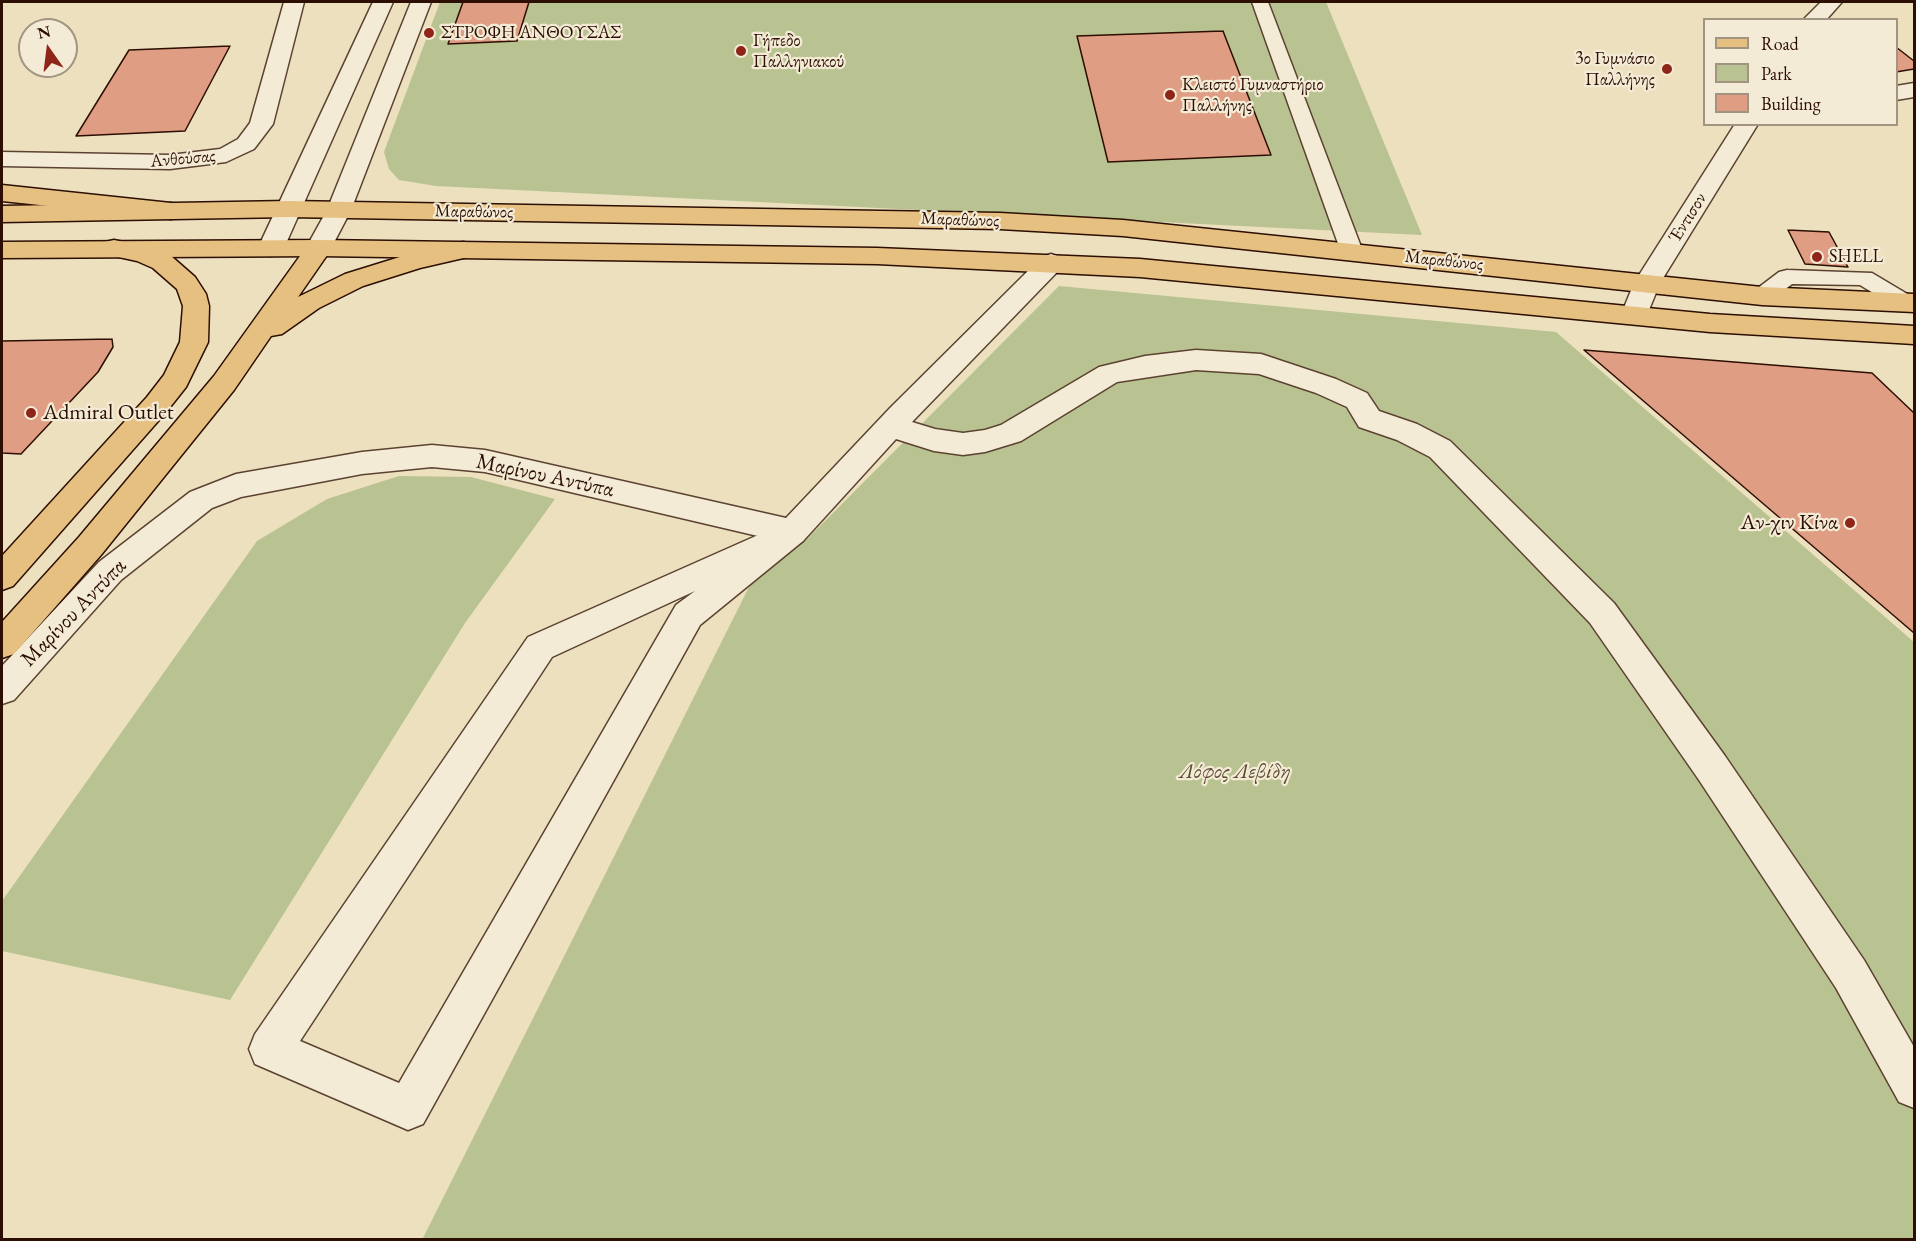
<!DOCTYPE html>
<meta charset="utf-8">
<style>
body{margin:0}
#map{position:relative;width:1916px;height:1241px;overflow:hidden;background:#ece0bf;font-family:"EB Garamond",serif}
canvas{display:block}
.frame{position:absolute;inset:0;border:3px solid #2c0e02;pointer-events:none}
.legend{position:absolute;left:1703px;top:18px;width:195px;height:108px;box-sizing:border-box;background:#f3ebd5;border:2px solid #a39381;margin:0;padding:8px 10px;list-style:none;font-size:18px;color:#2c0e02}
.legend li{display:flex;align-items:center;gap:12px;height:30px}
.legend b{width:30px;border:2px solid #a39381}
.north{position:absolute;left:18px;top:18px;width:60px;height:60px;box-sizing:border-box;background:#f3ebd5;border:2px solid #a39381;border-radius:50%;rotate:346deg;font-size:16px;font-weight:700;line-height:24px;text-align:center;color:#2c0e02}
.north::after{content:'';display:block;margin:auto;width:21px;height:27px;background:#8f2418;clip-path:polygon(50% 0,100% 100%,50% 72%,0 100%)}
</style>
<div id="map">
<canvas width="1916" height="1241"></canvas>
<div class="frame"></div>
<ul class="legend">
<li><b style="height:8px;background:#e6c080"></b>Road</li>
<li><b style="height:16px;background:#b9c291"></b>Park</li>
<li><b style="height:16px;background:#df9d83"></b>Building</li>
</ul>
<div class="north">N</div>
</div>
<script>
const ctx = document.querySelector('canvas').getContext('2d');
ctx.lineJoin = 'round';
function fillPath(path, color) { ctx.fillStyle = color; ctx.fill(path, 'evenodd'); }
const shape = rows => new Path2D(rows.map(r => 'M' + r).join(''));
function trace(path, color, width, dash) { ctx.strokeStyle = color; ctx.lineWidth = width; ctx.lineCap = dash ? 'butt' : 'round'; ctx.setLineDash(dash || []); ctx.stroke(path); }
function write(font, color, halo, rows, align = 'center') {
  ctx.font = font + ' "EB Garamond",serif'; ctx.lineWidth = 4.5; ctx.setLineDash([]); ctx.textBaseline = 'middle'; ctx.strokeStyle = halo; ctx.fillStyle = color; for (const [text, x, y, turn = 0] of rows) {
    ctx.save(); ctx.translate(x, y); ctx.rotate((+turn || 0) * Math.PI / 180); ctx.textAlign = isNaN(turn) ? turn : align; if (halo) ctx.strokeText(text, 0, 0); ctx.fillText(text, 0, 0); ctx.restore();
  }
}
const green = shape([
 [440,2,1326,2,1422,235,436,186,399,180,389,169,384,152],
 [1059,286,1556,332,1914,642,1914,1239,422,1240,756,573,808,538],
 [399,476,471,477,555,499,465,623,230,1000,2,951,2,901,257,541,327,499]
]);
const building = shape([
 [463,2,529,2,517,41,448,44,463,2],
 [1223,31,1271,155,1108,162,1077,36,1223,31],
 [230,46,185,131,76,136,129,50,230,46],
 [1896,47,1914,61,1914,69,1896,72,1896,47],
 [1788,230,1829,232,1848,267,1805,264,1788,230],
 [112,339,113,347,98,372,21,454,2,453,2,341,112,339],
 [1584,350,1872,373,1914,413,1914,633,1584,350]
]);
const service = shape([
 [1252,2,1268,2,1363,252,1359,257,1345,257,1341,252,1252,2],
 [1787,270,1872,273,1914,298,1914,307,1906,310,1898,308,1860,285,1792,284,1770,301,1762,303,1754,301,1751,296,1754,291,1779,272,1787,270]
]);
const pedestrian = shape([
 [792,520,803,523,808,532,803,541,700,625,423,1124,408,1130,255,1064,249,1049,255,1034,528,637,792,520],
 [695,591,676,605,399,1083,300,1041,552,657,695,591]
]);
const minor = shape([
 [284,2,304,2,273,124,254,149,226,162,170,169,2,166,2,152,170,155,220,149,238,139,250,123,284,2],
 [1051,254,1060,257,1064,263,1060,269,912,422,935,429,963,433,985,430,1001,425,1099,367,1145,356,1196,350,1261,354,1336,379,1367,393,1379,411,1417,424,1450,441,1614,603,1725,756,1864,960,1914,1047,1914,1108,1899,1102,1836,988,1699,780,1590,623,1430,457,1397,440,1359,427,1347,407,1316,393,1259,374,1196,370,1117,382,1021,441,985,452,963,455,934,451,896,439,803,541,792,544,485,472,432,467,362,474,241,497,212,508,121,580,14,700,2,704,2,666,99,562,190,492,236,474,362,452,432,445,485,450,786,518,890,408,1042,257,1051,254]
]);
const tertiary = shape([
 [373,2,393,2,284,248,280,254,271,256,262,254,258,248,373,2],
 [411,2,431,2,351,210,328,254,319,256,310,254,306,248,327,210,411,2],
 [1821,2,1842,2,1826,20,1803,20,1821,2],
 [1914,83,1914,97,1896,100,1896,86,1914,83],
 [1735,124,1758,124,1660,283,1644,322,1634,324,1624,322,1621,315,1634,283,1735,124]
]);
const primary = shape([
 [289,201,1000,213,1123,220,1762,287,1914,294,1914,312,1762,305,1123,236,1000,229,289,217,2,222,2,206,289,201],
 [319,240,877,248,1140,259,1710,314,1914,326,1914,344,1710,332,1140,277,877,264,319,256,2,258,2,242,319,240]
]);
const motorway = shape([
 [2,185,171,203,180,205,183,211,180,217,171,219,2,201,2,185],
 [114,240,153,248,171,256,195,277,206,294,209,306,208,342,186,387,167,411,13,586,2,590,2,556,147,397,164,375,180,342,183,306,177,289,153,268,137,261,105,254,101,248,105,242,114,240],
 [319,240,328,242,332,248,298,297,345,274,416,252,463,242,472,244,476,250,472,256,420,268,363,286,319,308,282,334,271,336,234,390,101,555,14,654,2,658,2,622,79,537,214,376,310,242,319,240]
]);
const markers = [
 [429,33,6,"#8f2418"],
 [741,51,6,"#8f2418"],
 [1667,69,6,"#8f2418"],
 [1170,95,6,"#8f2418"],
 [1817,257,6,"#8f2418"],
 [31,413,6,"#8f2418"],
 [1850,523,6,"#8f2418"]
];
const farPoinames = [
 ["ΣΤΡΟΦΗ ΑΝΘΟΥΣΑΣ",441,33],
 ["Γήπεδο",753,41],
 ["Παλληνιακού",753,62],
 ["3ο Γυμνάσιο",1655,59,"right"],
 ["Παλλήνης",1655,80,"right"],
 ["Κλειστό Γυμναστήριο",1182,85],
 ["Παλλήνης",1182,106],
 ["SHELL",1829,257]
];
const farStreetnames = [
 ["Ανθούσας",183,159,-5],
 ["Μαραθώνος",474,212,1],
 ["Έντισον",1688,218,-58],
 ["Μαραθώνος",960,220,2],
 ["Μαραθώνος",1444,261,6]
];
const poiNames = [
 ["Admiral Outlet",43,413],
 ["Αν-χιν Κίνα",1838,523,"right"]
];
const streetNames = [
 ["Μαρίνου Αντύπα",545,476,12],
 ["Μαρίνου Αντύπα",74,613,-46]
];
const parkNames = [
 ["Λόφος Λεβίδη",1235,772]
];
fillPath(green, '#b9c291');
fillPath(building, '#df9d83');
trace(building, '#2c0e02', 1.5);
trace(service, '#5c4231', 3);
trace(pedestrian, '#5c4231', 3);
trace(minor, '#5c4231', 3);
trace(tertiary, '#5c4231', 3);
trace(primary, '#2c0e02', 3);
trace(motorway, '#2c0e02', 3);
fillPath(service, '#f3ebd5');
fillPath(pedestrian, '#f3ebd5');
fillPath(minor, '#f3ebd5');
fillPath(tertiary, '#f3ebd5');
fillPath(primary, '#e6c080');
fillPath(motorway, '#e6c080');
for (const [x, y, r, color] of markers) { const dot = new Path2D(); dot.arc(x, y, r, 0, 2 * Math.PI); ctx.fillStyle = color; ctx.fill(dot); trace(dot, '#f3ebd5', 2); }
write('18px', '#2c0e02', '#f3ebd5', farPoinames, 'left');
write('18px', '#2c0e02', '#f3ebd5', farStreetnames);
write('22px', '#2c0e02', '#f3ebd5', poiNames, 'left');
write('22px', '#2c0e02', '#f3ebd5', streetNames);
write('italic 22px', '#5d4d34', '#f3ebd5', parkNames);
</script>
